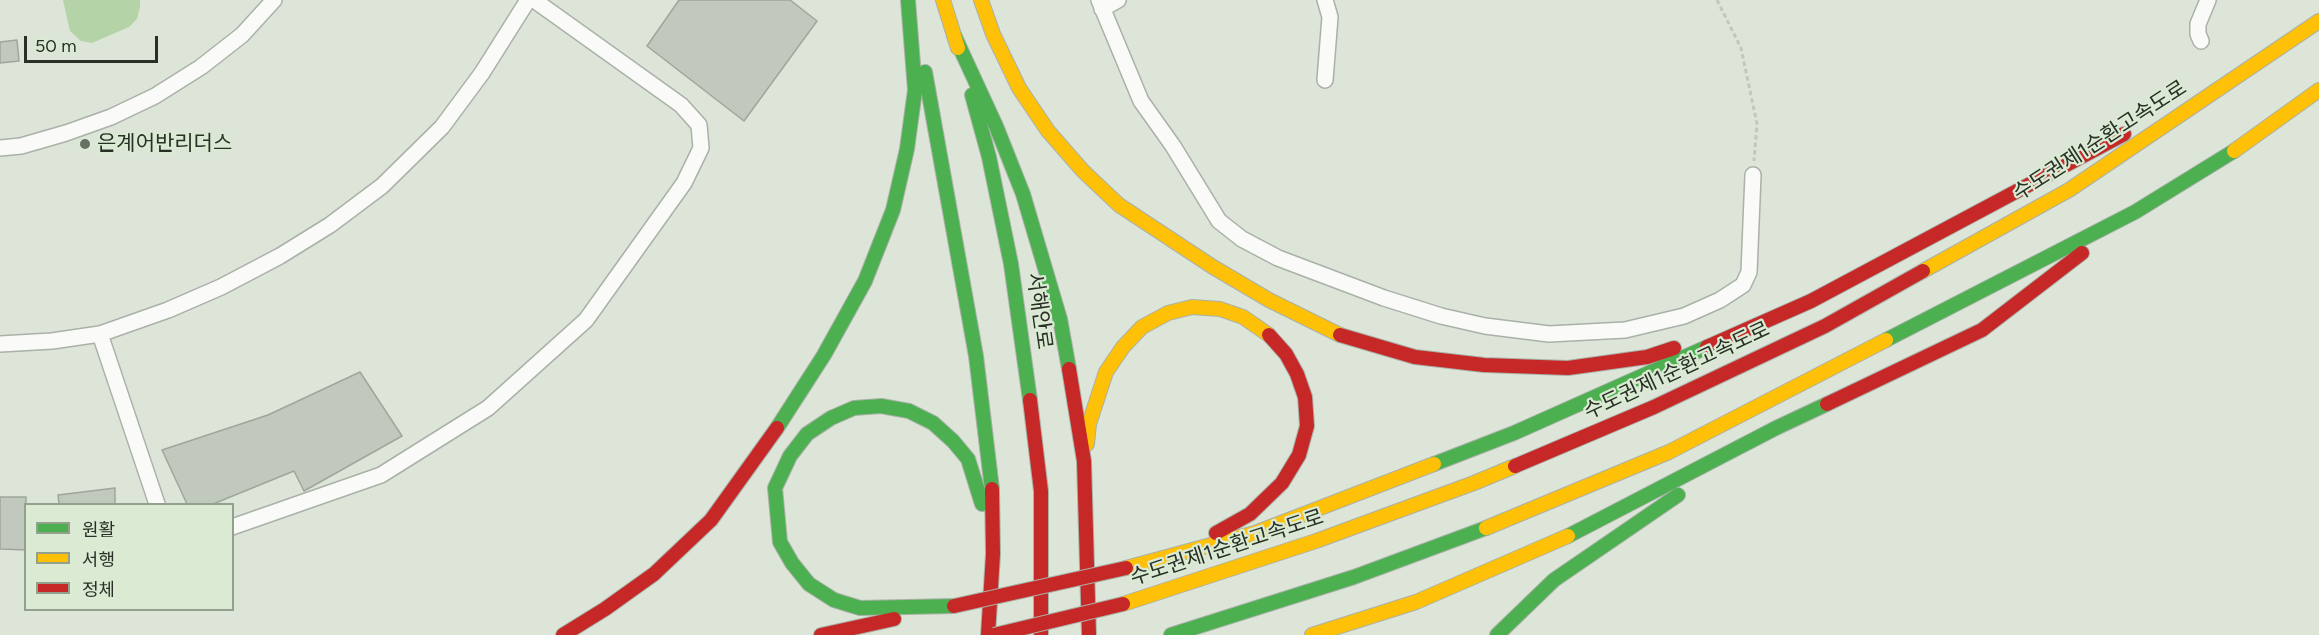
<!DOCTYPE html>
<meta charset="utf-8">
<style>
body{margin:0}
#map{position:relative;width:2319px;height:635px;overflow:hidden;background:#dce5d8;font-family:Figtree,"Noto Sans KR",sans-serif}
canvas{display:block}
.legend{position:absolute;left:24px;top:503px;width:210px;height:108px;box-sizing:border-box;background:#daead3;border:2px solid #94a08e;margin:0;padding:8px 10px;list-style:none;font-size:18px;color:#2a3027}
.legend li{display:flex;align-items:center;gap:12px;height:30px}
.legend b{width:30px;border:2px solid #94a08e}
.scale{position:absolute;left:24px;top:36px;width:134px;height:27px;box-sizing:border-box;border:3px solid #2a3027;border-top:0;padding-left:8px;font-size:18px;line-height:21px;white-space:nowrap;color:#2a3027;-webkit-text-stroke:4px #daead3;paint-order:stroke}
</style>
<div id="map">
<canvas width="2319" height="635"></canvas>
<ul class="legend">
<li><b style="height:8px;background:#4caf50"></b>원활</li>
<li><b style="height:8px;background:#ffc107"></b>서행</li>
<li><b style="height:8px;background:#c62828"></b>정체</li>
</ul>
<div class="scale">50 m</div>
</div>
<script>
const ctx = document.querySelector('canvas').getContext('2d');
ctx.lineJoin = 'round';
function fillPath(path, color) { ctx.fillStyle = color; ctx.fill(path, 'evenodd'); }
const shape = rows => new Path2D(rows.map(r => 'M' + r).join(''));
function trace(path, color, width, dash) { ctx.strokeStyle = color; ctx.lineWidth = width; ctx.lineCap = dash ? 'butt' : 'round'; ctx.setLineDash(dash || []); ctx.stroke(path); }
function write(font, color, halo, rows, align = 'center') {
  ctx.font = font + ' Figtree,"Noto Sans KR",sans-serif'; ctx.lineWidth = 4.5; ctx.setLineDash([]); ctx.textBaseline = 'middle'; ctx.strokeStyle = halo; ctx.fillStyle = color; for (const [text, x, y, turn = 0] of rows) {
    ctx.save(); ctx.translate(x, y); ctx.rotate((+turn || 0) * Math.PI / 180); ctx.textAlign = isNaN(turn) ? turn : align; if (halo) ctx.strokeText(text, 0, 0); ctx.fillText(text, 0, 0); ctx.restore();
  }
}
const green = shape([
 [63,0,140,0,140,7,137,19,129,27,92,43,81,41,70,31]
]);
const building = shape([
 [679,0,790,0,817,21,744,121,647,46,679,0],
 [17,40,19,61,0,63,0,42,17,40],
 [360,372,402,436,304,491,294,471,213,504,187,504,162,450,268,415,360,372],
 [115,488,115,504,59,504,58,495,115,488],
 [0,497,26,497,26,550,0,549,0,497]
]);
const path = shape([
 [1717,0,1741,48,1757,124,1754,161]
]);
const street = shape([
 [1099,0,1141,101,1173,146,1219,221,1242,239,1278,258,1384,298,1441,316,1485,326,1549,334,1625,330,1684,316,1720,300,1743,285,1749,272,1753,175],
 [1325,0,1330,17,1325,80],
 [1102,9,1118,0],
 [2201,41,2198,34,2198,24,2208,0],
 [0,148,21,146,66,133,111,117,155,96,201,67,242,35,274,0],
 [100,334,157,504],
 [0,344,52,341,100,334,168,310,221,287,280,256,330,225,382,186,442,127,482,73,528,0],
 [232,527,381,475,488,408,586,320,684,183,701,148,699,125,681,105,534,0]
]);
const fast = shape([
 [954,35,996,126,1023,194,1060,319,1069,369],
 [925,72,976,356,992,489],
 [972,95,989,157,1011,264,1030,400],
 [1886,340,2135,212,2234,151],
 [777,428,824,355,865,281,893,210,907,149,915,90,908,0],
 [1434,464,1514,433,1707,347],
 [1568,536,1776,428,1827,404],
 [954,606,860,608,834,600,809,584,792,563,780,542,775,488,790,456,807,434,831,418,854,408,881,406,909,411,933,423,953,441,968,459,982,504],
 [1171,635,1354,577,1486,528],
 [1497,635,1554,580,1678,495]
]);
const slow = shape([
 [943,0,958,48],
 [981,0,993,34,1019,88,1048,131,1083,171,1119,205,1213,267,1269,300,1340,335],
 [2234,151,2319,90],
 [1923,271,2069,190,2319,21],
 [1087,444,1089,424,1106,372,1123,347,1142,327,1168,313,1192,307,1220,309,1243,317,1269,335],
 [1486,528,1669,452,1886,340],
 [1126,568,1255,533,1434,464],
 [1123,604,1316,541,1474,483,1515,466],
 [1312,635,1416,602,1568,536]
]);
const jam = shape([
 [1340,335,1415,357,1484,365,1568,368,1647,357,1674,348],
 [1707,347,1811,301,2124,134],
 [1069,369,1084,461,1089,635],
 [1030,400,1041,491,1041,635],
 [1827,404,1982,330,2082,253],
 [1515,466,1654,407,1825,326,1923,271],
 [1216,533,1250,514,1282,483,1299,455,1307,426,1305,397,1297,374,1286,354,1269,335],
 [563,635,605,609,654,574,711,520,777,428],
 [821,635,894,619],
 [988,635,993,554,992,489]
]);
const jamBridge = shape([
 [954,606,1126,568],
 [994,635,1123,604]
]);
const markers = [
 [85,144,6,"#686f65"]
];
const streetNames = [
 ["수도권제1순환고속도로",2100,141,-33],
 ["서해안로",1039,311,82],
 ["수도권제1순환고속도로",1677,371,-25],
 ["수도권제1순환고속도로",1227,548,-18]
];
const poiNames = [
 ["은계어반리더스",97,144]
];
fillPath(green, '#b4d3a7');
fillPath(building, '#c1c8be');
trace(building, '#9fa69c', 1.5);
trace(street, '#aab1a8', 18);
trace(fast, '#aab1a8', 16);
trace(slow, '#aab1a8', 16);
trace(jam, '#aab1a8', 16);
trace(path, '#c3c6c1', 3, [4.5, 3]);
trace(street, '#fafbf9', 15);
trace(fast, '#4caf50', 14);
trace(slow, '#ffc107', 14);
trace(jam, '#c62828', 14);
trace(jamBridge, '#aab1a8', 16, []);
trace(jamBridge, '#c62828', 14);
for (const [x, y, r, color] of markers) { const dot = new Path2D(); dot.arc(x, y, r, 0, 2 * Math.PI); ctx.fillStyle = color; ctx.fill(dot); trace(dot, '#daead3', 2); }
write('21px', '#2a3027', '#daead3', streetNames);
write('21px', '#2a3027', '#daead3', poiNames, 'left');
</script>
